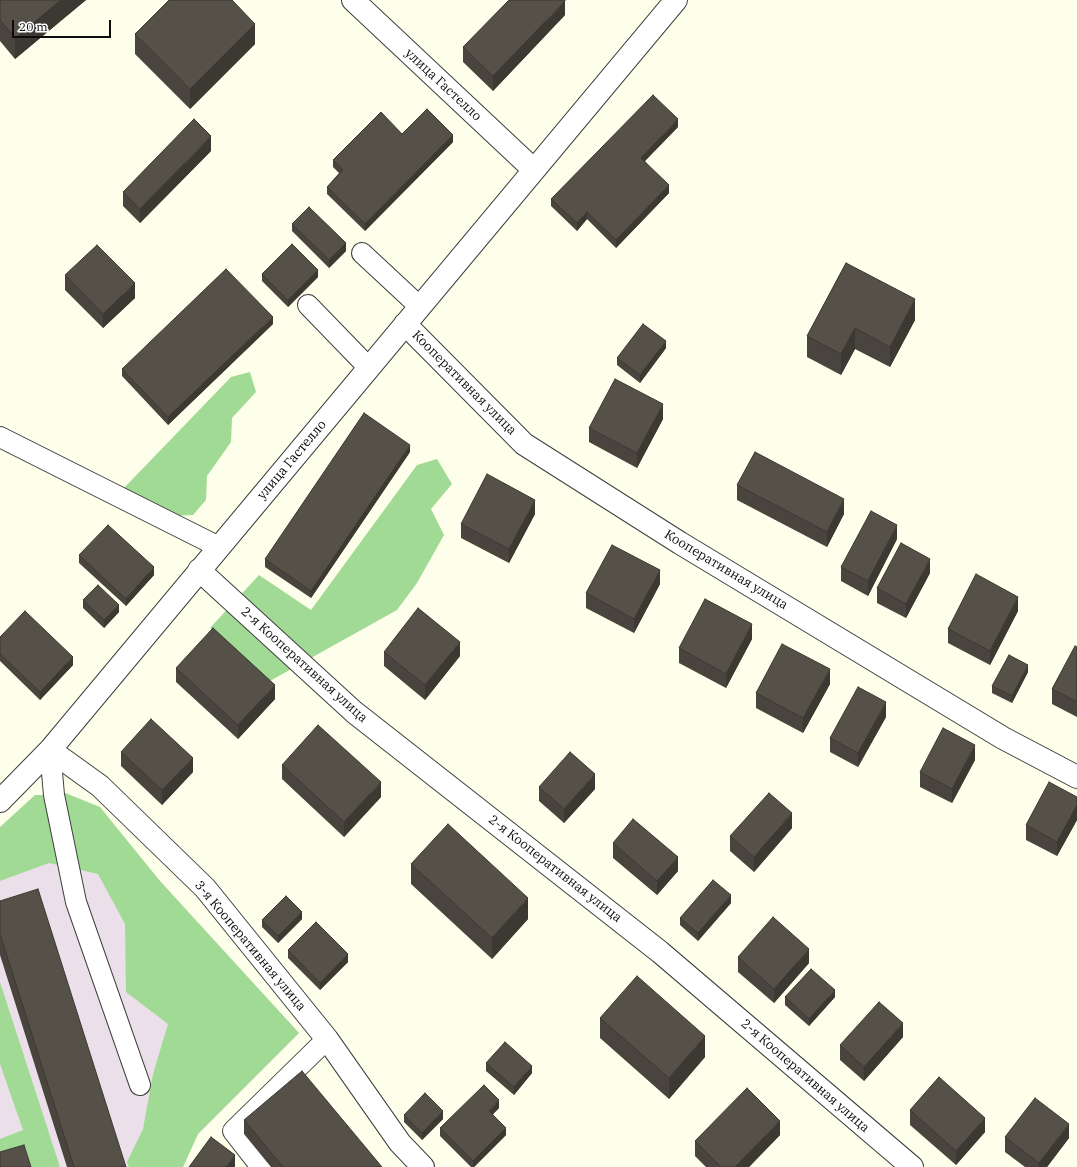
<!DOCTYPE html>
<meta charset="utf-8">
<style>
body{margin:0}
#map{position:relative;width:1077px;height:1167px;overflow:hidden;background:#feffeb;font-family:"IBM Plex Serif",serif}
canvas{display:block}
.scale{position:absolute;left:12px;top:20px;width:99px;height:18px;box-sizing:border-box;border:2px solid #0c0c0c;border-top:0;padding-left:5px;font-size:12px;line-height:14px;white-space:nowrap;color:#0c0c0c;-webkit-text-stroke:3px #fff;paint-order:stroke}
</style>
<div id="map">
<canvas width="1077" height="1167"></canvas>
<div class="scale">20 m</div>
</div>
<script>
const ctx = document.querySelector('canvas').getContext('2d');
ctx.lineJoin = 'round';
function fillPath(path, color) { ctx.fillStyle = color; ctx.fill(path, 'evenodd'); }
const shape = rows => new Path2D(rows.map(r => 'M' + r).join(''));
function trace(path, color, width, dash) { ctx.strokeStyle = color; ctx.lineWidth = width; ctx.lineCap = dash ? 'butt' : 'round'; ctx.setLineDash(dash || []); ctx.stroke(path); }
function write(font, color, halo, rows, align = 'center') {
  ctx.font = font + ' "IBM Plex Serif",serif'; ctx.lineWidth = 4; ctx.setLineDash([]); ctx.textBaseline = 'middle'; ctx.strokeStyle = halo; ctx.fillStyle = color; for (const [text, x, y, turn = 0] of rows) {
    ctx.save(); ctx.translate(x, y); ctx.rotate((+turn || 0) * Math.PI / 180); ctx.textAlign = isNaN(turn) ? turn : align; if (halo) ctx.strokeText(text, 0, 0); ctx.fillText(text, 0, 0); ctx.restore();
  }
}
const industrial = shape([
 [35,795,70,795,160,881,299,1033,198,1134,183,1167,0,1167,0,832]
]);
const forest = shape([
 [250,372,256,392,232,418,231,442,207,476,206,500,193,515,172,516,123,489,231,377],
 [437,459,452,484,431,509,444,535,417,583,397,610,268,682,210,628,259,575,311,610,417,465],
 [63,792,100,807,160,881,299,1033,198,1134,183,1167,129,1167,127,1162,143,1129,153,1074,168,1024,126,992,125,924,98,874,49,863,0,881,0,827,35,795,54,795],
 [0,982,60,1167,29,1167,0,1162,0,1139,23,1130,0,1064]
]);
const lane = shape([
 [362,253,420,307],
 [308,305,369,368],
 [0,437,219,547],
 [50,750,54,795,76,902,140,1085],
 [261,1167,233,1131,327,1039]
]);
const street = shape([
 [353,0,534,170],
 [405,324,524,444,680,543,1003,738,1077,777],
 [199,570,354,712,660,952,912,1167],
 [50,750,100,786,205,888,327,1039,400,1143,423,1167],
 [0,801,50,750,676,0]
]);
const wall = shape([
 [0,0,86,0,15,59,0,41],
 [565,15,493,91,463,62,463,47],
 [135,34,255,44,190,109,135,54],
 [678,127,645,161,669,193,616,248,587,219,577,231,551,206,551,199],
 [402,134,453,142,365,231,327,194,327,187,339,173,333,167,333,160],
 [211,151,140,223,123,206,123,192],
 [292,224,346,251,329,268,292,231],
 [846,263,915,320,890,367,855,349,841,375,807,357,807,336],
 [262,274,318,277,288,307,262,281],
 [65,275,135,298,103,328,65,290],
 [273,324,168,425,122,376,122,369],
 [666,348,640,383,617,365,617,358],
 [663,419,637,468,589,442,589,428],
 [410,452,311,598,265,567,265,559],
 [737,485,844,514,827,547,737,500],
 [535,514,509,563,461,538,461,524],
 [897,539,868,596,841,581,841,567],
 [79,555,154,575,126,606,79,563],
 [930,573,906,618,877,603,877,588],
 [660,584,634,633,586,608,586,593],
 [83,600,119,612,104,628,83,608],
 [1018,611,990,665,948,643,948,629],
 [0,637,73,665,40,700,0,661],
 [752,639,726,688,679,663,679,648],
 [1077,647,1077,717,1052,704,1052,689],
 [384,652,460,656,425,700,384,666],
 [176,668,275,699,238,739,176,682],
 [1028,672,1012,703,992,693,992,686],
 [830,684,803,733,756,708,756,693],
 [886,717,858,767,830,752,830,738],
 [121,752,193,772,162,805,121,766],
 [975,760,952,803,920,787,920,772],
 [282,765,381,797,344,837,282,779],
 [539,787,595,789,564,823,539,801],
 [1077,797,1077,820,1057,856,1026,840,1026,825],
 [792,828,754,872,730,851,730,836],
 [613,843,678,871,657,895,613,858],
 [411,864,528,919,492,959,411,884],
 [0,901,126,1167,67,1167,0,955],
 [731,903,698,941,680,925,680,918],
 [302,919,278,943,262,927,262,920],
 [288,950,348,962,320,990,288,958],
 [738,957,809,963,774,1003,738,972],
 [785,997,835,997,809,1026,785,1005],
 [600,1018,705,1057,669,1099,600,1038],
 [903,1037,864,1081,840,1060,840,1045],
 [486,1063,532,1073,514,1095,486,1071],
 [499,1108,493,1114,506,1135,474,1167,471,1167,440,1136,440,1128],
 [910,1110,985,1132,956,1165,910,1125],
 [404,1115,443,1119,422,1140,404,1122],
 [244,1120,382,1167,271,1167,244,1134],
 [780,1135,749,1167,706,1167,695,1156,695,1141],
 [1005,1137,1069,1138,1047,1167,1025,1167,1005,1152]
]);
const shadedWall = shape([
 [61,0,86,0,15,59,15,38],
 [565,1,565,15,493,91,493,76],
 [255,24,255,44,190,109,190,89],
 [678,119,678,127,641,165,641,158],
 [453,135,453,142,365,231,365,224],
 [211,136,211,151,140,223,140,209],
 [669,185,669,193,616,248,616,240],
 [587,212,587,219,577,231,577,223],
 [346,243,346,251,329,268,329,260],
 [318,270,318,277,288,307,288,300],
 [135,283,135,298,103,328,103,314],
 [915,299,915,320,890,367,890,347],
 [273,317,273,324,168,425,168,417],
 [855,328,855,349,841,375,841,354],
 [666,341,666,348,640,383,640,375],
 [663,404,663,419,637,468,637,453],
 [410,445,410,452,311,598,311,591],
 [844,499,844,514,827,547,827,532],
 [535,500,535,514,509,563,509,549],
 [897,525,897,539,868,596,868,581],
 [930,559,930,573,906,618,906,604],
 [154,567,154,575,126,606,126,599],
 [660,570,660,584,634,633,634,619],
 [1018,597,1018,611,990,665,990,651],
 [119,605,119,612,104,628,104,620],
 [752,624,752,639,726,688,726,674],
 [460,642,460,656,425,700,425,685],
 [73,657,73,665,40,700,40,692],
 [1028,665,1028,672,1012,703,1012,696],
 [830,669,830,684,803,733,803,718],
 [275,685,275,699,238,739,238,725],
 [886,702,886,717,858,767,858,753],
 [975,745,975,760,952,803,952,789],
 [193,758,193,772,162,805,162,790],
 [595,774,595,789,564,823,564,809],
 [381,782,381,797,344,837,344,822],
 [1077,805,1077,820,1057,856,1057,842],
 [792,813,792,828,754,872,754,857],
 [678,857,678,871,657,895,657,881],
 [731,895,731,903,698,941,698,933],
 [528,898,528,919,492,959,492,938],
 [302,912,302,919,278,943,278,936],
 [809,949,809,963,774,1003,774,989],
 [348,954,348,962,320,990,320,983],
 [835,990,835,997,809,1026,809,1019],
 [903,1023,903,1037,864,1081,864,1067],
 [705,1036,705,1057,669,1099,669,1078],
 [532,1066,532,1073,514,1095,514,1087],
 [499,1100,499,1108,489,1118,489,1111],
 [443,1111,443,1119,422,1140,422,1133],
 [985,1118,985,1132,956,1165,956,1151],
 [780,1121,780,1135,749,1167,735,1167],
 [1069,1124,1069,1138,1047,1167,1039,1167,1039,1163],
 [506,1128,506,1135,474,1167,473,1167,473,1161],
 [235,1155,235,1167,226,1167]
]);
const building = shape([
 [0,0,61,0,15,38,0,20,0,0],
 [169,0,232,0,255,24,190,89,135,34,169,0],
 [509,0,565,0,565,1,493,76,463,47,509,0],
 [653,95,678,119,641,158,669,185,616,240,587,212,577,223,551,199,653,95],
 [427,109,453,135,365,224,327,187,343,170,333,160,381,112,402,134,427,109],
 [194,119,211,136,140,209,123,192,194,119],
 [309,207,346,243,329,260,292,224,309,207],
 [292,244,318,270,288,300,262,274,292,244],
 [97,245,135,283,103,314,65,275,97,245],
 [846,263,915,299,890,347,855,328,841,354,807,336,846,263],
 [226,269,273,317,168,417,122,369,226,269],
 [643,324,666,341,640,375,617,358,643,324],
 [615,379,663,404,637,453,589,428,615,379],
 [364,413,410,445,311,591,265,559,364,413],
 [755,452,844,499,827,532,737,485,755,452],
 [487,474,535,500,509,549,461,524,487,474],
 [871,511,897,525,868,581,841,567,871,511],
 [108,525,154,567,126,599,79,555,108,525],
 [901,543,930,559,906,604,877,588,901,543],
 [612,545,660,570,634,619,586,593,612,545],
 [976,574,1018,597,990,651,948,629,976,574],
 [98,585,119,605,104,620,83,600,98,585],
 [705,599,752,624,726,674,679,648,705,599],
 [418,608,460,642,425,685,384,652,418,608],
 [25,611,73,657,40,692,0,654,0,637,25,611],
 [213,628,275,685,238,725,176,668,213,628],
 [782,644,830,669,803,718,756,693,782,644],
 [1075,646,1077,647,1077,702,1052,689,1075,646],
 [1009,655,1028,665,1012,696,992,686,1009,655],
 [858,687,886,702,858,753,830,738,858,687],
 [151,719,193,758,162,790,121,752,151,719],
 [318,725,381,782,344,822,282,765,318,725],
 [943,728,975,745,952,789,920,772,943,728],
 [570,752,595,774,564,809,539,787,570,752],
 [1049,782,1077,797,1077,805,1057,842,1026,825,1049,782],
 [769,793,792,813,754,857,730,836,769,793],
 [633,819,678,857,657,881,613,843,633,819],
 [448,824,528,898,492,938,411,864,448,824],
 [713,880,731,895,698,933,680,918,713,880],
 [38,889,126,1167,74,1167,0,934,0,901,38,889],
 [286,896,302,912,278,936,262,920,286,896],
 [773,917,809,949,774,989,738,957,773,917],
 [316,922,348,954,320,983,288,950,316,922],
 [811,969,835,990,809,1019,785,997,811,969],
 [637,976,705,1036,669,1078,600,1018,637,976],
 [879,1002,903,1023,864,1067,840,1045,879,1002],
 [505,1042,532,1066,514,1087,486,1063,505,1042],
 [302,1071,382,1167,283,1167,244,1120,302,1071],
 [939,1077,985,1118,956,1151,910,1110,939,1077],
 [484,1085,499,1100,489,1111,506,1128,473,1161,440,1128,484,1085],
 [747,1088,780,1121,735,1167,721,1167,695,1141,747,1088],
 [425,1093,443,1111,422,1133,404,1115,425,1093],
 [1035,1098,1069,1124,1039,1163,1005,1137,1035,1098],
 [211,1137,235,1155,226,1167,189,1167,211,1137],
 [24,1145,31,1167,0,1167,0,1152,24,1145]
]);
const streetNames = [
 ["улица Гастелло",443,85,43],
 ["Кооперативная улица",464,383,45],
 ["улица Гастелло",292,460,-50],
 ["Кооперативная улица",726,570,31],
 ["2-я Кооперативная улица",304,665,42],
 ["2-я Кооперативная улица",555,869,38],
 ["3-я Кооперативная улица",250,946,50],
 ["2-я Кооперативная улица",805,1076,41]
];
fillPath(industrial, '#ebe0e9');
fillPath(forest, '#a1da94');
trace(lane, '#3f3f3f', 22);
trace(street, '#3f3f3f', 24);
trace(lane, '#fff', 20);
trace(street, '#fff', 22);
fillPath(wall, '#49453e');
fillPath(shadedWall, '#3c3832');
fillPath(building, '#555048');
trace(building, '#3c3832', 1);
write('13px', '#0c0c0c', '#fff', streetNames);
</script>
